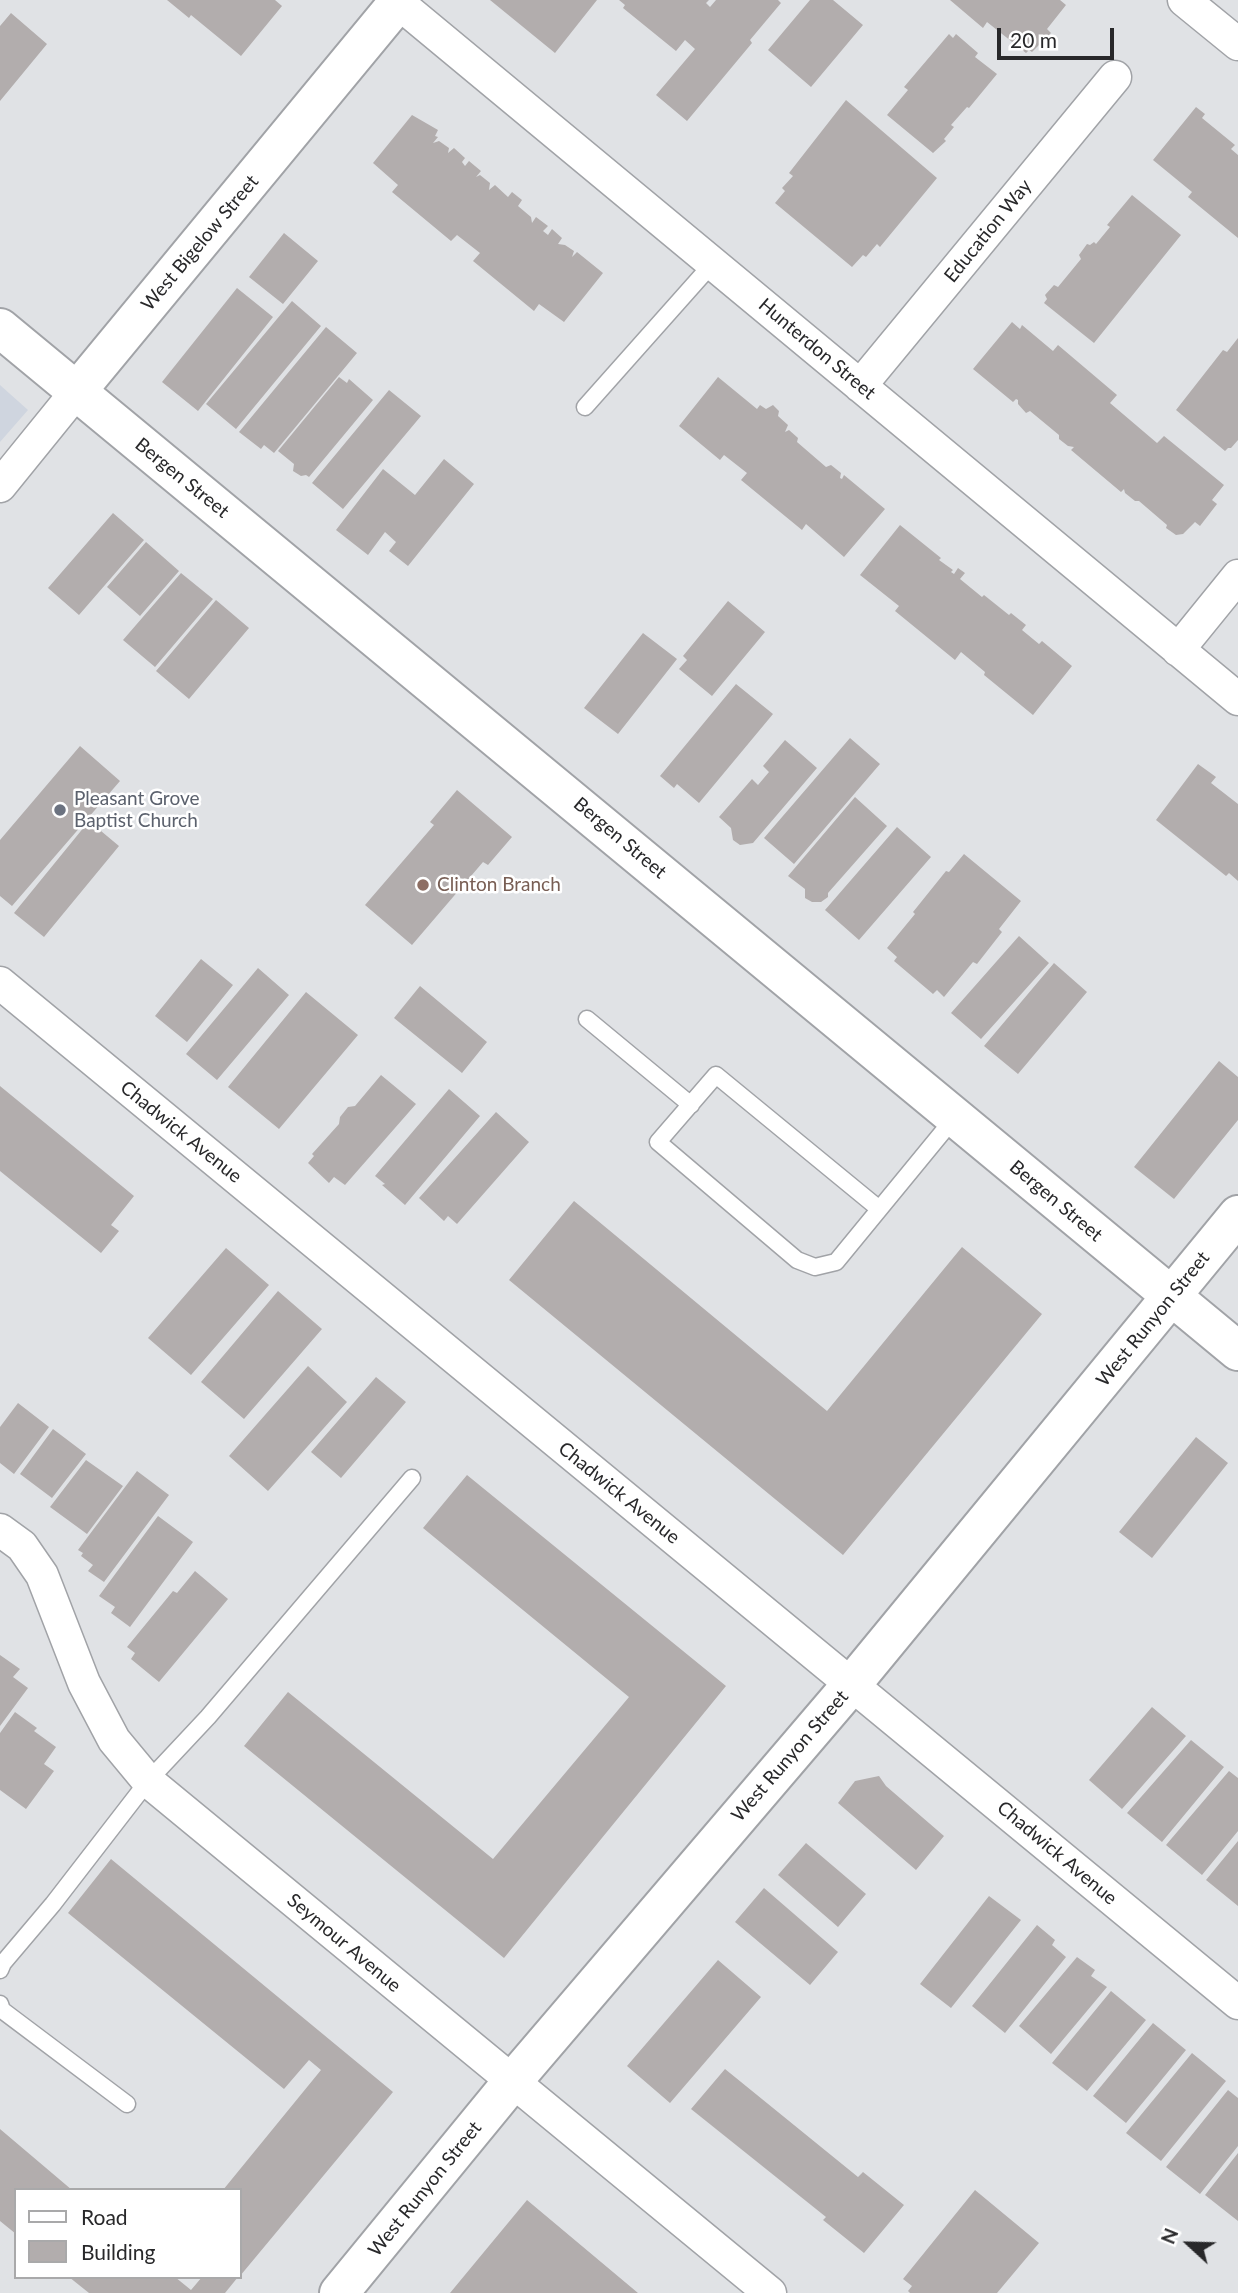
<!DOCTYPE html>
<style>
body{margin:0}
#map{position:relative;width:1238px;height:2293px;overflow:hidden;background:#e0e2e5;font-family:Lato,sans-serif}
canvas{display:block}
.legend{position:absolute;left:14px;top:2188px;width:228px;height:91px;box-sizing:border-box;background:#fff;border:2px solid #a9a9aa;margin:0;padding:9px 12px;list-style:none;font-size:21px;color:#28282a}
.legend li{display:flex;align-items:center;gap:14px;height:35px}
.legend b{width:35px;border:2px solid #a9a9aa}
.north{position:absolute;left:1154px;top:2209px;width:70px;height:70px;-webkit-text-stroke:5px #fff;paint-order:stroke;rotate:292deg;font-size:19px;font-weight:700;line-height:28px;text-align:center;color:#28282a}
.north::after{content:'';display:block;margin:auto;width:24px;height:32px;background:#28282a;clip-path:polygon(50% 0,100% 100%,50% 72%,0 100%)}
.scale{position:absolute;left:997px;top:28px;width:117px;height:32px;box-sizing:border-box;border:4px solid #28282a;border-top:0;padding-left:9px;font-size:21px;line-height:24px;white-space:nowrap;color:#28282a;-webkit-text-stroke:5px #fff;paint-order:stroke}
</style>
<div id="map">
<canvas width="1238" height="2293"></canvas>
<ul class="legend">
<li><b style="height:9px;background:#fff"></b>Road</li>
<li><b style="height:19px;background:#b2adad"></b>Building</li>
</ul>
<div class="north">N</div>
<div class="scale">20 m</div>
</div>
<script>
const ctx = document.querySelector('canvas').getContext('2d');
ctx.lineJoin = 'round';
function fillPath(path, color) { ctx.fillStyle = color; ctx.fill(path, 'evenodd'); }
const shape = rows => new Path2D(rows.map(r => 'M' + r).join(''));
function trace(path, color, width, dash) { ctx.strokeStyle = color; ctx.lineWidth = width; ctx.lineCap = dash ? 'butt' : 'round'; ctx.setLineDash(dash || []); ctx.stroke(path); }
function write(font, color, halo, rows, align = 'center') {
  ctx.font = font + ' Lato,sans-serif'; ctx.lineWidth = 5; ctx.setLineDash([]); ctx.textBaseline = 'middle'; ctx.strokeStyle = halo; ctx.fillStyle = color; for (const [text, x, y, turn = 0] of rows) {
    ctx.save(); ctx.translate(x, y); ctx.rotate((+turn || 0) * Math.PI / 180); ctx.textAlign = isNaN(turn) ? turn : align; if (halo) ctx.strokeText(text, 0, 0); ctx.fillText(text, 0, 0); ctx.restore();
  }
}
const built = shape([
 [0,385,28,410,0,442]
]);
const building = shape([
 [167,0,275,0,282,6,241,56,191,15,189,18],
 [490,0,597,0,555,53],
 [619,0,709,0,706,3,710,7,716,0,778,0,781,3,750,40,752,43,687,121,656,95,695,49,685,40,676,51,623,8,625,5],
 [810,0,833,0,863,25,811,87,768,50],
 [950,0,1060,0,1066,5,1047,29,1051,33,1032,52,1029,50,1026,53,987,22,983,28],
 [11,13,47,44,0,101,0,26],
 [949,34,953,38,956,34,978,53,975,57,997,74,969,108,967,107,951,125,954,127,944,139,946,141,933,153,887,115,908,90,904,87],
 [846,100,937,178,880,247,877,244,866,257,863,255,852,267,775,203,785,191,782,188,793,176,789,173],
 [1196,107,1205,114,1202,118,1235,145,1231,149,1238,155,1238,238,1188,197,1192,192,1153,160],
 [412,115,438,130,435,136,438,137,433,143,439,141,449,148,448,153,454,148,465,158,462,162,465,166,469,161,481,171,476,177,480,175,490,183,489,190,495,185,508,197,512,192,522,200,518,206,531,217,532,223,536,217,548,226,543,231,548,235,552,229,562,238,558,244,565,245,574,251,572,257,577,252,603,273,564,322,539,304,534,311,473,261,480,253,457,235,451,241,392,192,398,185,373,163],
 [1132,195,1181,235,1094,343,1044,303,1047,299,1045,295,1054,285,1058,287,1081,259,1079,255,1087,244,1090,245,1094,242,1096,244,1110,227,1107,225],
 [284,233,318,261,283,304,249,277],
 [237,288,273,317,198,411,162,382],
 [292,301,321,326,236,429,206,404],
 [1012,322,1020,329,1022,325,1053,351,1058,345,1117,395,1110,403,1157,443,1164,436,1224,485,1212,500,1217,504,1200,526,1195,522,1183,534,1176,535,1166,528,1167,525,1139,501,1135,501,1125,493,1124,489,1121,492,1071,450,1074,447,1068,446,1059,439,1059,435,1030,411,1026,413,1018,404,1018,400,1016,399,1013,402,973,369],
 [326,327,357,353,274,453,264,445,261,449,239,432],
 [1238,338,1238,440,1231,448,1228,448,1225,451,1176,410,1223,350,1227,352],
 [339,377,347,383,349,379,373,400,309,477,306,475,301,476,293,471,294,464,278,451],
 [718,377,757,409,760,405,766,409,773,405,779,411,778,416,788,425,785,432,789,430,798,438,797,442,826,467,831,465,841,473,840,478,842,479,844,475,885,509,844,557,806,524,802,530,741,480,747,473,724,455,720,460,679,426],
 [389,390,421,416,343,509,312,483],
 [444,459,474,484,408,566,389,551,396,542,385,532,368,555,336,530,383,469,415,495],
 [113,513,144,540,79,615,48,588],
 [900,525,941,558,939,560,953,570,951,572,954,574,958,568,965,573,960,579,982,597,984,595,1009,615,1011,613,1026,625,1022,630,1039,644,1042,641,1072,666,1033,715,984,675,985,672,961,652,955,660,895,611,899,606,860,575],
 [146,542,179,571,140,616,107,587],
 [181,573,213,599,155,667,123,640],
 [216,600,249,628,189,699,156,671],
 [728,601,765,632,712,696,679,669,687,660,683,656],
 [643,633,677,659,618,734,584,708],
 [736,684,773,714,699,803,677,784,674,788,660,776],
 [850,738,880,764,794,864,764,838],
 [785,740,817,768,753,843,740,845,733,840,731,828,719,817,752,779,758,785,769,772,763,766],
 [80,746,120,781,12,906,0,896,0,840],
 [1198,764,1216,777,1211,783,1238,804,1238,881,1229,873,1226,876,1156,820],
 [457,790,512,837,488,865,483,862,412,945,365,905,434,825,430,822],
 [855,797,887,826,828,893,828,897,821,902,812,902,805,898,805,889,788,876],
 [89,821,119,846,44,937,14,913],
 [897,827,931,857,859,940,825,910],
 [964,854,1021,901,999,929,1002,932,977,964,973,962,944,997,937,990,933,994,894,961,897,957,887,948,915,914,913,912,946,871,949,872],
 [1019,936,1049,963,981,1039,951,1013],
 [201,959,233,985,187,1042,155,1016],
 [1054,963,1087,992,1018,1074,984,1046],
 [258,968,289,995,217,1080,186,1054],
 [420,986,487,1042,462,1073,394,1018],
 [306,992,358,1035,279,1129,228,1087],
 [1219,1061,1238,1077,1238,1120,1174,1199,1134,1167],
 [381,1075,416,1104,345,1185,334,1177,329,1183,308,1163,314,1156,312,1154,339,1124,340,1117,348,1107,355,1106],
 [0,1086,134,1196,111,1225,119,1231,101,1253,0,1171],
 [449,1089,480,1116,405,1205,382,1185,385,1184,375,1176],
 [496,1112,529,1142,457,1224,448,1216,444,1221,419,1198],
 [574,1201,827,1411,962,1247,1042,1314,843,1555,509,1280],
 [226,1248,269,1285,191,1375,148,1338],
 [278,1291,322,1329,244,1419,201,1382],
 [308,1366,347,1402,268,1491,229,1456],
 [376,1377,406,1402,341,1478,311,1452],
 [18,1403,49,1427,14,1474,0,1463,0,1427],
 [53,1429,86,1454,52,1498,20,1474],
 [1196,1437,1228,1463,1152,1558,1119,1532],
 [86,1460,123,1486,87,1534,50,1507],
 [137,1471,169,1495,104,1582,88,1571,93,1565,81,1556,83,1553,78,1550],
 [467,1475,726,1686,504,1958,244,1746,288,1692,493,1859,629,1697,423,1528],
 [158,1516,193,1542,130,1627,111,1613,115,1607,99,1596],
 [195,1571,228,1599,159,1682,131,1659,135,1653,127,1647,173,1591,177,1593],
 [0,1655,20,1669,13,1677,28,1688,0,1726],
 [1152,1707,1186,1736,1122,1809,1089,1780],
 [15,1712,37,1728,34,1731,56,1747,44,1764,54,1771,26,1809,0,1790,0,1733],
 [1191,1740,1224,1767,1162,1842,1127,1813],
 [1229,1771,1238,1778,1238,1831,1202,1875,1166,1845],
 [879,1776,886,1786,944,1836,916,1870,838,1803,855,1781],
 [1238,1841,1238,1906,1206,1880],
 [806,1843,866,1894,838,1927,778,1875],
 [111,1859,393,2092,240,2276,240,2190,223,2190,321,2070,309,2060,284,2089,68,1913],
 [764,1888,838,1952,810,1985,735,1922],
 [989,1896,1021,1920,951,2008,920,1984],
 [1037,1925,1055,1940,1052,1945,1066,1957,1005,2033,972,2006],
 [1077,1957,1095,1970,1091,1976,1107,1987,1051,2054,1019,2026],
 [718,1960,761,1997,670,2103,627,2066],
 [1111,1991,1146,2020,1087,2091,1052,2063],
 [1153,2023,1186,2050,1126,2123,1093,2096],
 [1192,2053,1226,2081,1161,2161,1126,2133],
 [725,2069,858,2177,863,2172,904,2205,864,2253,823,2220,826,2217,691,2109],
 [1228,2090,1238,2098,1238,2146,1200,2194,1166,2167],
 [0,2129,72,2190,16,2190,16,2234,0,2221],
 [1238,2153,1238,2221,1205,2195],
 [975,2190,1039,2243,997,2293,910,2293,908,2291,912,2286,903,2279],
 [527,2200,638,2293,450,2293],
 [69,2277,175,2277,191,2290,202,2277,238,2277,225,2293,89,2293]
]);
const lane = shape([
 [585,407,713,263],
 [587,1019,691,1105],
 [878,1208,716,1075,658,1142,797,1260,815,1267,836,1262,955,1117],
 [0,1970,3,1963,53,1904,148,1781,208,1717,412,1478],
 [0,2004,2,2010,127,2104]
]);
const street = shape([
 [395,0,1238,699],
 [1184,0,1238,44],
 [860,386,1115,77],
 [0,486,77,391],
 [1178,650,1238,576],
 [0,983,1238,2003],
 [0,1530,22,1546,42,1575,84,1683,114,1740,148,1781,770,2293]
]);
const secondary = shape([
 [0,328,1238,1351],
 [77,391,400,0],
 [339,2293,512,2082,852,1684,1238,1215]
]);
const markers = [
 [60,810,7,"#6b7280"],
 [423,885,7,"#8d6e63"]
];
const streetNames = [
 ["Education Way",988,231,-51],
 ["West Bigelow Street",200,243,-50],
 ["Hunterdon Street",817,349,40],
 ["Bergen Street",182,478,39],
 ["Bergen Street",620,838,40],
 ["Chadwick Avenue",181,1132,39],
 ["Bergen Street",1056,1201,40],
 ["West Runyon Street",1153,1319,-51],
 ["Chadwick Avenue",619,1493,39],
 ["West Runyon Street",790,1756,-49],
 ["Chadwick Avenue",1057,1853,40],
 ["Seymour Avenue",344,1943,40],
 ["West Runyon Street",425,2189,-51]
];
const worshipNames = [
 ["Pleasant Grove",74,799],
 ["Baptist Church",74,821]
];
const educationNames = [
 ["Clinton Branch",437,885]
];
fillPath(built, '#cfd5df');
fillPath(building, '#b2adad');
trace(lane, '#a1a3a7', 19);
trace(street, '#a1a3a7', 35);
trace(secondary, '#a1a3a7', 42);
trace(lane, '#fff', 16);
trace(street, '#fff', 32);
trace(secondary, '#fff', 38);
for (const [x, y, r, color] of markers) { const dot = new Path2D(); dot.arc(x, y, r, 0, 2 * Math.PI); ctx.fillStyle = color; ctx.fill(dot); trace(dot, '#fff', 2.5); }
write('19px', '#28282a', '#fff', streetNames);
write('19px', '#5b616d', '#fff', worshipNames, 'left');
write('19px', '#785e54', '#fff', educationNames, 'left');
</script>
